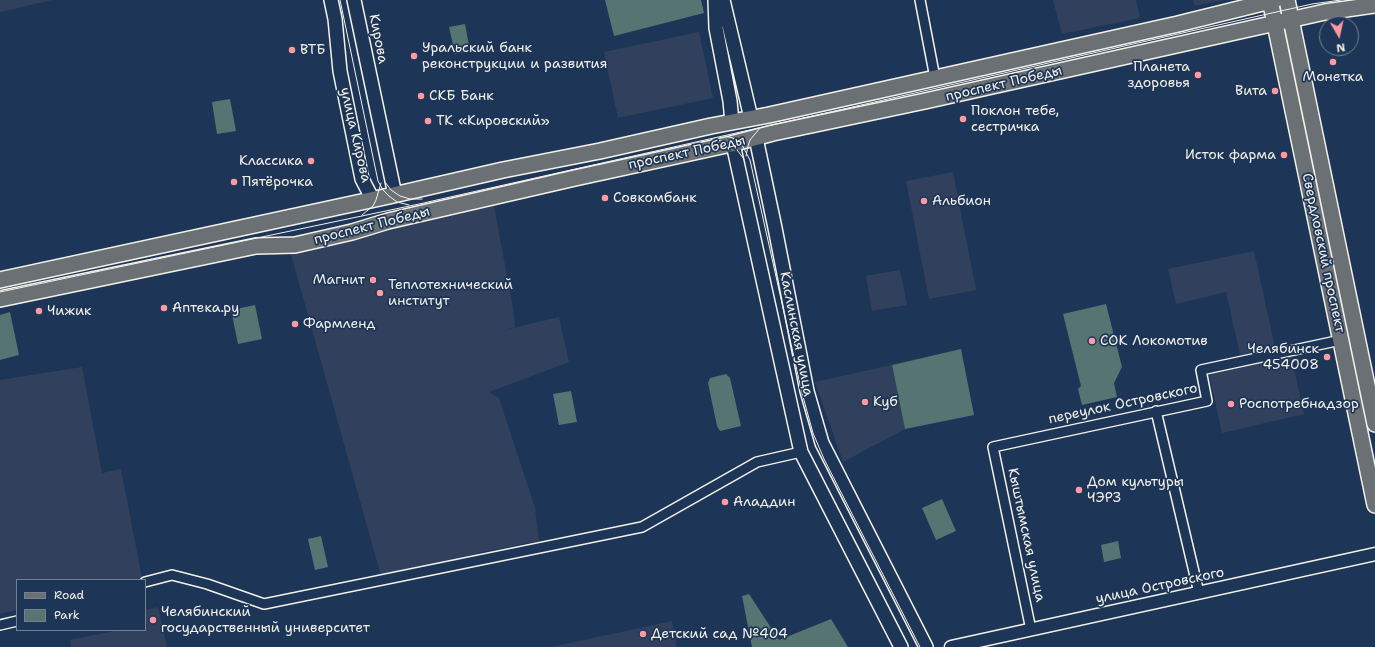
<!DOCTYPE html>
<meta charset="utf-8">
<style>
body{margin:0}
#map{position:relative;width:1375px;height:647px;overflow:hidden;background:#1d3557;font-family:"Shantell Sans",sans-serif}
canvas{display:block}
.legend{position:absolute;left:16px;top:579px;width:130px;height:52px;box-sizing:border-box;background:#1d3557;border:1px solid #738091;margin:0;padding:5px 7px;list-style:none;font-size:12px;color:#f4f1e8}
.legend li{display:flex;align-items:center;gap:8px;height:20px}
.legend b{width:20px;border:1px solid #738091}
.north{position:absolute;left:1319px;top:16px;width:40px;height:40px;box-sizing:border-box;background:#1d3557;border:1px solid #738091;border-radius:50%;rotate:171deg;font-size:11px;font-weight:700;line-height:16px;text-align:center;color:#f4f1e8}
.north::after{content:'';display:block;margin:auto;width:14px;height:18px;background:#ff9aa2;clip-path:polygon(50% 0,100% 100%,50% 72%,0 100%)}
</style>
<div id="map">
<canvas width="1375" height="647"></canvas>
<ul class="legend">
<li><b style="height:5px;background:#6a7074"></b>Road</li>
<li><b style="height:11px;background:#567472"></b>Park</li>
</ul>
<div class="north">N</div>
</div>
<script>
const ctx = document.querySelector('canvas').getContext('2d');
ctx.lineJoin = 'round';
function fillPath(path, color) { ctx.fillStyle = color; ctx.fill(path, 'evenodd'); }
const shape = rows => new Path2D(rows.map(r => 'M' + r).join(''));
function trace(path, color, width, dash) { ctx.strokeStyle = color; ctx.lineWidth = width; ctx.lineCap = dash ? 'butt' : 'round'; ctx.setLineDash(dash || []); ctx.stroke(path); }
function write(font, color, halo, rows, align = 'center') {
  ctx.font = font + ' "Shantell Sans",sans-serif'; ctx.lineWidth = 3.5; ctx.setLineDash([]); ctx.textBaseline = 'middle'; ctx.strokeStyle = halo; ctx.fillStyle = color; for (const [text, x, y, turn = 0] of rows) {
    ctx.save(); ctx.translate(x, y); ctx.rotate((+turn || 0) * Math.PI / 180); ctx.textAlign = isNaN(turn) ? turn : align; if (halo) ctx.strokeText(text, 0, 0); ctx.fillText(text, 0, 0); ctx.restore();
  }
}
const built = shape([
 [0,0,52,0,0,12],
 [1053,0,1136,0,1140,18,1062,34],
 [1193,0,1224,0,1194,6],
 [699,32,713,98,618,118,604,52],
 [953,172,976,290,929,299,906,181],
 [494,206,513,308,515,327,501,331,559,317,569,362,489,392,499,398,535,508,539,541,477,553,477,559,381,576,290,251],
 [1254,251,1275,347,1240,355,1226,292,1176,304,1168,269],
 [900,270,907,305,872,311,866,276],
 [1291,355,1304,414,1222,433,1209,374],
 [892,365,905,429,843,462,815,382],
 [82,367,102,473,121,469,142,578,133,580,17,580,17,610,0,614,0,380],
 [158,607,167,647,71,647,70,640,119,630,145,630,145,610],
 [672,621,677,647,551,647]
]);
const green = shape([
 [605,0,701,0,704,13,614,36],
 [465,24,470,51,455,54,449,27],
 [230,99,236,131,217,134,212,102],
 [1106,304,1122,367,1114,383,1117,397,1082,405,1078,389,1081,386,1063,314],
 [255,305,262,339,238,344,231,310],
 [10,312,19,355,0,360,0,315],
 [961,349,974,415,905,429,892,365],
 [726,374,730,378,741,426,720,431,717,426,708,383,710,378],
 [571,391,577,422,559,425,553,394],
 [942,499,956,531,936,540,922,508],
 [321,536,328,567,315,570,308,539],
 [1118,541,1121,558,1104,562,1101,545],
 [749,594,779,640,831,619,848,647,752,647,742,596]
]);
const minor = shape([
 [920,0,935,78],
 [1156,411,1199,593],
 [145,582,172,575,207,584,264,604,642,527,757,462,801,452],
 [0,625,17,621],
 [1031,630,993,447,1207,401,1201,370,1341,340]
]);
const tertiary = shape([
 [951,647,1375,554]
]);
const secondary = shape([
 [331,0,335,19,340,71,362,179,373,200],
 [354,0,395,195],
 [715,0,716,28,730,101,732,122],
 [723,0,751,118],
 [756,138,775,228,807,391,822,443,926,647],
 [733,144,801,452,901,647]
]);
const primary = shape([
 [1270,0,1375,505],
 [1287,0,1375,424],
 [0,280,389,196,503,170,600,151,711,126,769,115,1178,24,1275,0],
 [0,299,256,246,295,245,352,232,388,221,575,178,731,144,773,133,925,101,1325,12,1375,5]
]);
const tram = shape([
 [340,0,378,181,383,190,389,196,397,202,409,205],
 [725,136,733,138,742,145,750,160,802,393,813,433,824,459,920,647],
 [718,140,734,146,744,159],
 [746,156,748,146,750,140,760,128],
 [385,182,391,190,400,196,410,199,422,199],
 [362,215,373,206,376,200,381,183],
 [0,292,419,204,1312,4,1341,0]
]);
const markers = [
 [292,50,4,"#ff9aa2"],
 [414,56,4,"#ff9aa2"],
 [1333,62,4,"#ff9aa2"],
 [1198,75,4,"#ff9aa2"],
 [1275,91,4,"#ff9aa2"],
 [421,96,4,"#ff9aa2"],
 [963,119,4,"#ff9aa2"],
 [428,121,4,"#ff9aa2"],
 [1284,155,4,"#ff9aa2"],
 [311,161,4,"#ff9aa2"],
 [234,182,4,"#ff9aa2"],
 [605,198,4,"#ff9aa2"],
 [924,201,4,"#ff9aa2"],
 [373,280,4,"#ff9aa2"],
 [380,293,4,"#ff9aa2"],
 [164,308,4,"#ff9aa2"],
 [39,311,4,"#ff9aa2"],
 [295,324,4,"#ff9aa2"],
 [1092,341,4,"#ff9aa2"],
 [1327,357,4,"#ff9aa2"],
 [865,402,4,"#ff9aa2"],
 [1231,404,4,"#ff9aa2"],
 [1079,490,4,"#ff9aa2"],
 [725,502,4,"#ff9aa2"],
 [153,620,4,"#ff9aa2"],
 [643,634,4,"#ff9aa2"]
];
const streetNames = [
 ["Кирова",378,39,79],
 ["проспект Победы",1004,84,-13],
 ["улица Кирова",355,135,77],
 ["проспект Победы",687,153,-12],
 ["проспект Победы",372,226,-14],
 ["Свердловский проспект",1323,253,78],
 ["Каслинская улица",796,334,79],
 ["переулок Островского",1123,404,-12],
 ["Кыштымская улица",1026,535,78],
 ["улица Островского",1160,586,-12]
];
const poiNames = [
 ["Уральский банк",422,48],
 ["реконструкции и развития",422,64],
 ["ВТБ",300,50],
 ["Планета",1190,67,"right"],
 ["здоровья",1190,83,"right"],
 ["Монетка",1333,77,"center"],
 ["Вита",1267,91,"right"],
 ["СКБ Банк",429,96],
 ["Поклон тебе,",971,111],
 ["сестричка",971,127],
 ["ТК «Кировский»",436,121],
 ["Исток фарма",1276,155,"right"],
 ["Классика",303,161,"right"],
 ["Пятёрочка",242,182],
 ["Совкомбанк",613,198],
 ["Альбион",932,201],
 ["Магнит",365,280,"right"],
 ["Теплотехнический",388,285],
 ["институт",388,301],
 ["Аптека.ру",172,308],
 ["Чижик",47,311],
 ["Фармленд",303,324],
 ["СОК Локомотив",1100,341],
 ["Челябинск",1319,349,"right"],
 ["454008",1319,365,"right"],
 ["Куб",873,402],
 ["Роспотребнадзор",1239,404],
 ["Дом культуры",1087,482],
 ["ЧЭРЗ",1087,498],
 ["Аладдин",733,502],
 ["Челябинский",161,612],
 ["государственный университет",161,628],
 ["Детский сад №404",651,634]
];
fillPath(built, '#31415d');
fillPath(green, '#567472');
trace(minor, '#f4f1e8', 12);
trace(tertiary, '#f4f1e8', 15);
trace(secondary, '#f4f1e8', 16);
trace(primary, '#f4f1e8', 18);
trace(minor, '#1d3557', 9);
trace(tertiary, '#1d3557', 12);
trace(secondary, '#1d3557', 13);
trace(primary, '#6a7074', 15);
trace(tram, '#f4f1e8', 1);
for (const [x, y, r, color] of markers) { const dot = new Path2D(); dot.arc(x, y, r, 0, 2 * Math.PI); ctx.fillStyle = color; ctx.fill(dot); trace(dot, '#1d3557', 1.5); }
write('14px', '#f4f1e8', '#1d3557', streetNames);
write('14px', '#f4f1e8', '#1d3557', poiNames, 'left');
</script>
